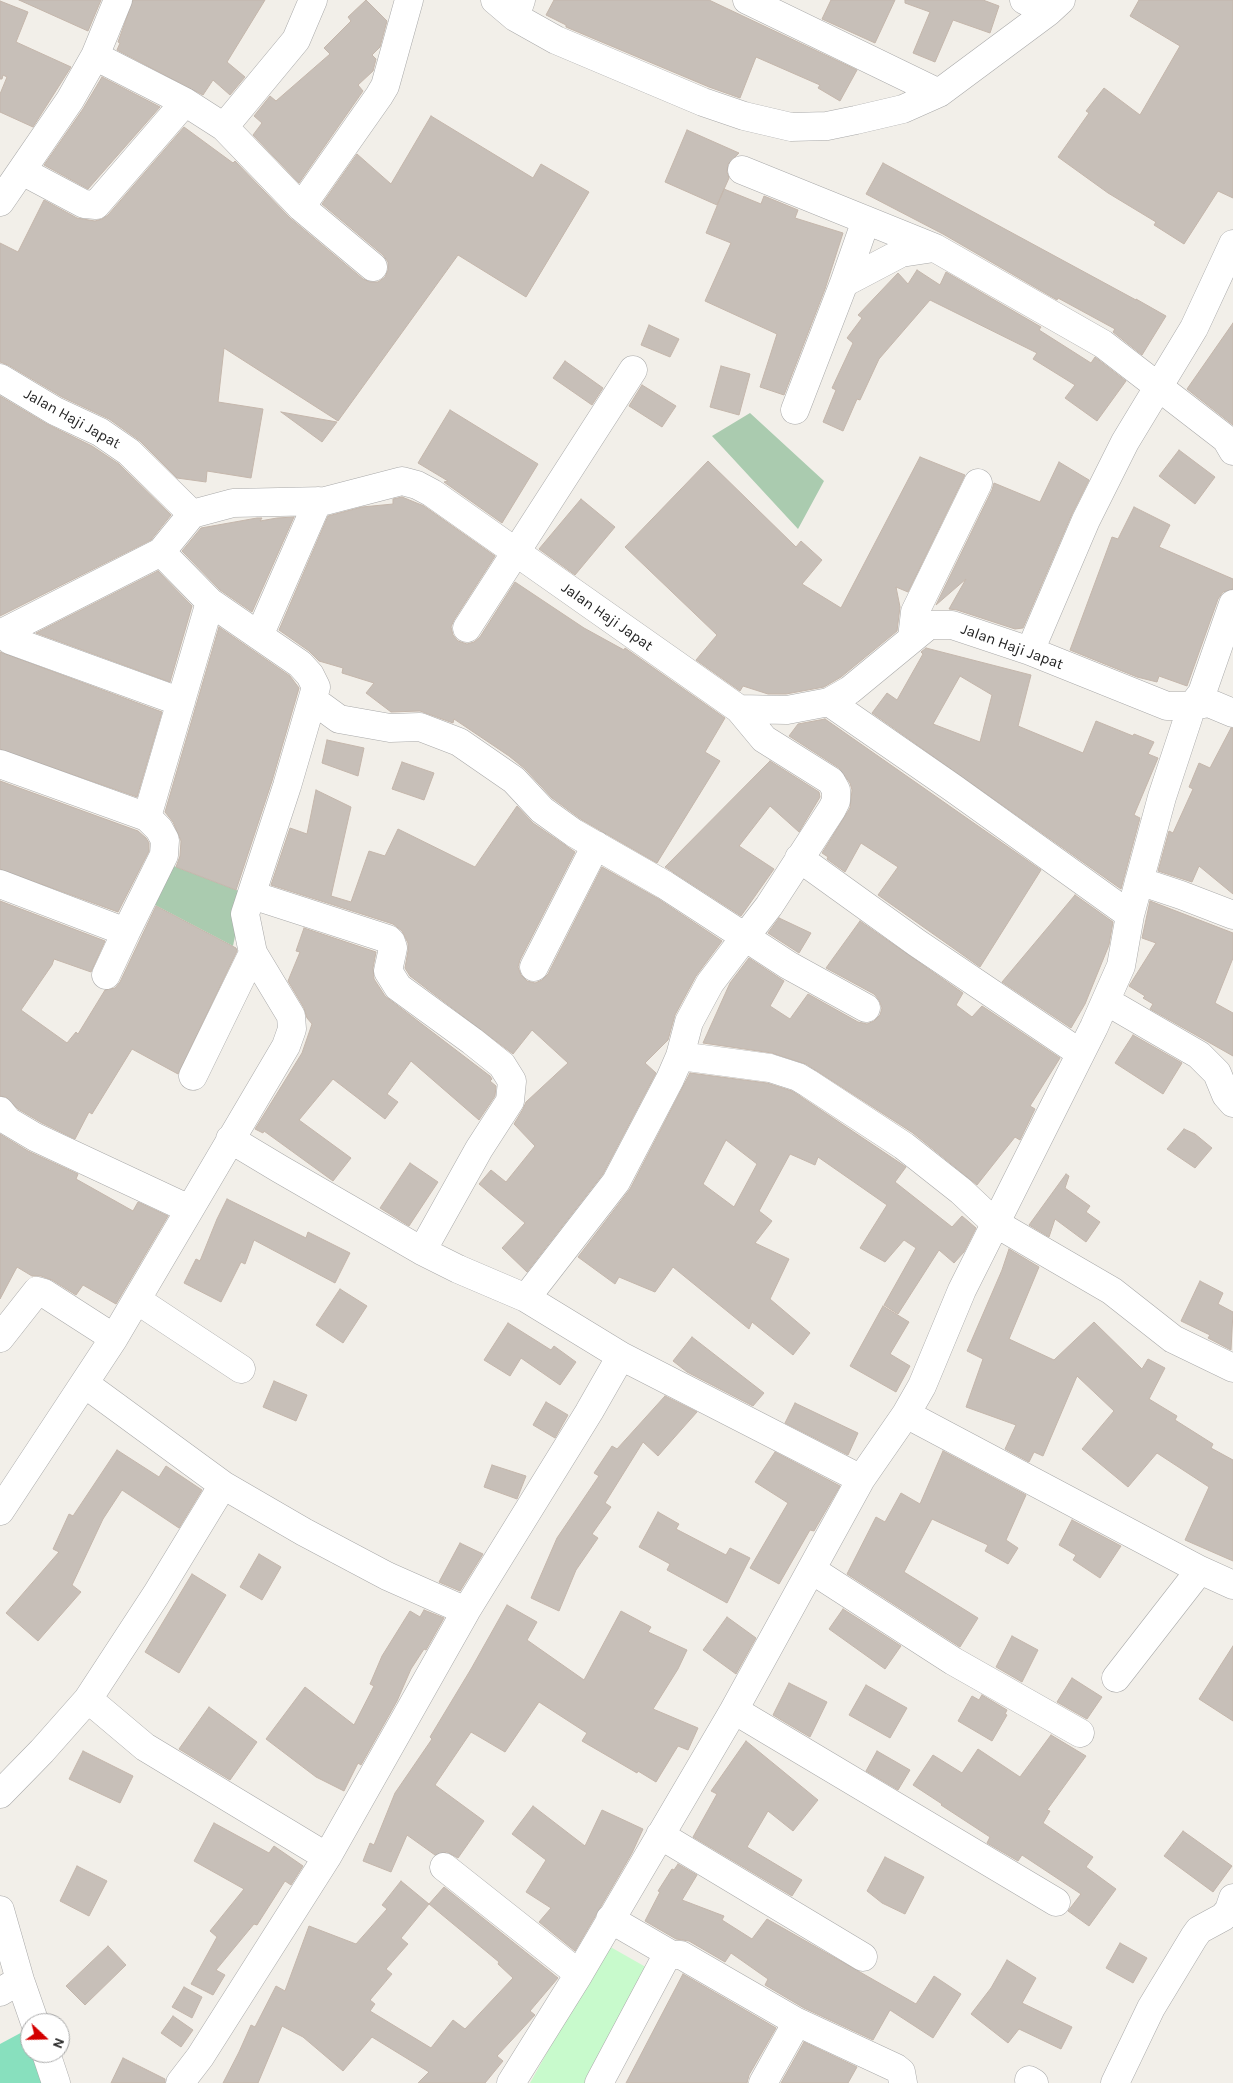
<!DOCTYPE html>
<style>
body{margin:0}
#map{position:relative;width:1233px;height:2083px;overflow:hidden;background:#f2efe9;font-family:Karla,sans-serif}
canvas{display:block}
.north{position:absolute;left:20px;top:2013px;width:50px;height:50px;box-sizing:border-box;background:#fff;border:1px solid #a7a7a7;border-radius:50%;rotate:111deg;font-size:14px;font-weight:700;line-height:20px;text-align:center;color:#222}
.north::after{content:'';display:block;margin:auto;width:18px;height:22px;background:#d40000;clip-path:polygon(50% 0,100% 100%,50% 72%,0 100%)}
</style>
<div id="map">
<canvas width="1233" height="2083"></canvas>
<div class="north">N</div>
</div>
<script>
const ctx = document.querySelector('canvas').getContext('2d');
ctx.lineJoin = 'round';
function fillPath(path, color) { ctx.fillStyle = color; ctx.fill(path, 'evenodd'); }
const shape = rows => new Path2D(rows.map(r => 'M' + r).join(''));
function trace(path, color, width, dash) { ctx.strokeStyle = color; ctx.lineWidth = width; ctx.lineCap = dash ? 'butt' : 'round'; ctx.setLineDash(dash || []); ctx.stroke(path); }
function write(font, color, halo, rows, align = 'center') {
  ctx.font = font + ' Karla,sans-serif'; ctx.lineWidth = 4.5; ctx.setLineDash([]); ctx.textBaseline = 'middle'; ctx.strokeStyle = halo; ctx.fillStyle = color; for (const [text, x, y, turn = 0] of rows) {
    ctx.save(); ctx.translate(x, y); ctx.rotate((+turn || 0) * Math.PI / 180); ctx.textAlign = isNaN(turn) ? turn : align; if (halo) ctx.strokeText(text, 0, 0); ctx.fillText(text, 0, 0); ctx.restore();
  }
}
const cemetery = shape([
 [750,413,824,481,798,529,712,436],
 [171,865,244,893,233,946,153,904]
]);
const park = shape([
 [607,1945,651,1970,587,2083,530,2083]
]);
const pitch = shape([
 [28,2029,30,2035,30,2053,36,2053,47,2083,0,2083,0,2044]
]);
const building = shape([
 [19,0,101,0,88,31,19,0],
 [133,0,265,0,227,62,245,77,230,95,213,80,203,95,117,50,120,43,118,42,133,0],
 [366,0,387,21,380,47,372,55,376,59,373,71,358,85,363,91,299,183,253,135,262,123,254,116,270,96,276,101,330,54,324,48,351,21,348,17,366,0],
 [554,0,709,0,857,70,840,101,818,88,820,85,756,57,740,98,709,87,566,27,566,25,546,15,554,0],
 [831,0,895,0,875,43,822,19,831,0],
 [905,0,983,0,999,6,990,33,953,20,935,62,913,53,930,12,905,3,905,0],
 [1139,0,1233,0,1233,198,1218,191,1184,244,1154,225,1156,222,1108,193,1058,157,1089,113,1086,111,1104,88,1140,115,1180,46,1130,16,1139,0],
 [0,1,28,12,16,42,71,67,33,127,0,112,0,94,7,77,3,75,2,79,0,79,0,1],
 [102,77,160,107,88,189,44,165,83,109,102,77],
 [431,116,533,178,541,164,589,192,526,297,458,255,338,421,224,348,218,402,263,409,251,478,207,471,206,482,177,478,140,441,109,419,62,397,8,365,0,362,0,243,18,252,44,200,77,218,95,221,102,219,108,215,184,127,233,163,235,161,290,218,363,279,370,282,378,282,385,277,388,270,388,262,383,255,322,204,357,154,391,184,431,116],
 [687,130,739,153,728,164,727,172,729,178,717,205,665,182,687,130],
 [883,163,1136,300,1136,299,1166,316,1142,355,1113,332,1115,329,1058,298,1057,300,943,234,866,194,883,163],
 [724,189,761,204,764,196,798,210,795,218,843,233,825,289,784,395,760,387,777,334,705,301,731,243,706,233,724,189],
 [917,270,940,285,946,272,1041,327,1039,330,1091,363,1095,357,1126,381,1097,421,1065,398,1075,385,1033,359,1037,353,930,300,879,359,860,400,857,399,843,431,823,422,836,390,832,388,853,343,847,338,862,318,858,315,898,273,908,284,917,270],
 [1233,323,1233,425,1187,389,1233,323],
 [649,325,679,339,670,357,641,345,649,325],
 [565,361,603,388,592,405,553,378,565,361],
 [721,366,750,374,739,415,710,407,721,366],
 [642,385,676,406,662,427,629,406,642,385],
 [0,396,47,424,92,446,119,464,171,515,151,540,0,616,0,396],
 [450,410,538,464,502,523,444,482,448,481,418,463,450,410],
 [281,412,337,422,322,442,281,412],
 [1179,450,1215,477,1195,504,1159,476,1179,450],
 [920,457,965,475,908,592,896,587,900,607,897,631,841,677,824,687,786,694,768,694,743,686,740,691,696,660,717,635,625,547,708,461,796,547,801,541,822,560,802,584,841,608,920,457],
 [1059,462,1089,480,1072,514,1023,628,1015,629,957,610,949,609,966,579,936,605,992,490,994,483,1040,502,1059,462],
 [402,497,424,506,495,556,454,620,451,627,453,635,458,641,467,644,474,642,480,637,515,582,584,628,624,650,625,648,725,718,705,752,720,761,657,863,582,820,552,798,525,769,509,756,454,719,453,723,420,711,391,712,366,693,374,683,342,673,343,668,319,661,309,651,279,630,328,516,362,507,393,504,393,499,402,497],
 [581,499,615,527,575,575,539,549,581,499],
 [1134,507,1170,525,1159,547,1233,579,1233,589,1223,592,1218,599,1187,686,1159,676,1157,682,1137,677,1070,650,1112,537,1118,539,1134,507],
 [294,517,252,612,220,590,182,551,201,528,257,518,262,518,260,521,277,518,294,517],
 [158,571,192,606,170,682,36,633,158,571],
 [219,627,290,676,299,688,272,781,236,890,176,867,180,856,181,841,173,822,165,812,219,627],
 [926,648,1031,675,1018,726,1083,753,1096,721,1133,736,1134,734,1154,742,1148,754,1158,758,1134,815,1140,818,1121,889,872,713,887,693,897,700,923,654,921,652,926,648],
 [960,676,992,695,980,742,933,724,960,676],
 [0,652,162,712,137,797,0,749,0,652],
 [825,719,1041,870,980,967,878,895,898,867,861,843,845,872,827,859,828,857,822,853,850,808,852,790,850,783,839,768,789,736,798,724,825,719],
 [1231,728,1233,728,1233,894,1199,866,1192,882,1158,871,1169,831,1173,833,1193,789,1189,787,1199,763,1210,768,1231,728],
 [327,740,364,748,358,776,322,763,327,740],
 [770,761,819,792,820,797,799,832,770,806,739,846,774,869,741,916,665,867,770,761],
 [402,762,434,773,424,800,392,789,402,762],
 [0,781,138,831,146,838,149,843,149,851,118,912,0,869,0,781],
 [316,790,351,807,331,896,351,902,369,851,385,856,398,829,475,867,517,806,533,823,575,852,520,960,518,967,521,975,527,981,535,983,542,980,548,974,602,867,657,898,722,941,696,976,675,1015,668,1040,645,1063,656,1073,603,1174,527,1272,502,1248,525,1223,479,1184,491,1170,506,1182,535,1146,514,1124,523,1109,526,1102,568,1063,532,1030,513,1054,410,976,405,968,408,951,408,943,402,931,393,924,271,885,290,828,307,834,316,790],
 [1075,895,1113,922,1109,945,1085,1004,1071,1028,1002,982,1075,895],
 [0,901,105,941,91,972,54,959,52,965,21,1010,67,1043,76,1032,78,1034,105,990,115,988,120,982,156,906,236,948,237,951,178,1074,132,1049,92,1114,89,1112,75,1139,42,1123,18,1109,6,1097,0,1096,0,901],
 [1150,901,1233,933,1233,958,1215,1003,1233,1013,1233,1056,1150,1009,1153,1004,1143,998,1145,996,1129,986,1156,943,1142,938,1150,901],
 [779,918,811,933,799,953,768,933,779,918],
 [860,921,963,993,956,1005,972,1017,982,1006,1060,1058,1030,1106,1035,1109,1020,1140,1015,1137,977,1185,913,1133,806,1064,772,1053,703,1043,730,983,749,958,784,981,770,1006,790,1019,808,994,858,1022,867,1024,874,1021,880,1015,882,1008,879,1000,874,994,826,968,860,921],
 [304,928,376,952,373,968,374,979,385,996,490,1076,492,1079,490,1081,496,1086,495,1096,479,1120,411,1061,387,1094,398,1102,385,1119,333,1079,299,1120,351,1158,333,1181,264,1131,263,1133,255,1129,302,1053,312,1024,307,1018,304,1008,288,981,300,952,296,951,304,928],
 [1133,1035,1182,1063,1163,1094,1115,1063,1133,1035],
 [690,1073,767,1083,792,1091,800,1096,906,1167,895,1182,952,1227,962,1216,976,1228,964,1252,954,1263,939,1250,898,1314,884,1305,916,1248,904,1240,885,1262,860,1248,887,1205,818,1157,815,1165,790,1154,759,1211,772,1221,755,1243,789,1259,770,1299,810,1333,793,1355,752,1322,749,1329,673,1267,655,1292,619,1277,615,1284,578,1257,630,1189,690,1073],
 [726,1140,757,1164,734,1207,703,1184,726,1140],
 [1184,1129,1195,1134,1212,1148,1195,1168,1167,1149,1184,1129],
 [0,1134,28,1151,78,1174,76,1179,133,1211,138,1202,168,1216,116,1304,83,1285,76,1295,52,1280,41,1276,32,1276,17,1267,0,1299,0,1134],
 [410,1163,438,1182,409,1226,380,1208,410,1163],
 [1066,1174,1069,1176,1065,1188,1090,1206,1086,1212,1100,1222,1086,1242,1055,1219,1049,1237,1029,1225,1066,1174],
 [227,1199,306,1238,308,1232,350,1253,335,1283,254,1240,245,1264,241,1262,221,1302,184,1283,196,1259,200,1261,217,1219,227,1199],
 [1009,1249,1039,1267,1009,1339,1054,1360,1094,1322,1142,1369,1148,1359,1165,1368,1149,1399,1177,1416,1175,1420,1213,1444,1211,1448,1233,1460,1233,1561,1185,1540,1209,1487,1157,1453,1128,1487,1082,1449,1114,1411,1077,1376,1043,1456,1034,1452,1029,1462,1005,1449,1016,1425,966,1407,983,1359,967,1351,1002,1270,1009,1249],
 [1200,1281,1223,1293,1218,1304,1233,1312,1231,1350,1208,1338,1210,1335,1181,1321,1200,1281],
 [340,1289,367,1306,343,1343,316,1325,340,1289],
 [883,1306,909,1322,890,1354,910,1366,896,1392,850,1366,883,1306],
 [508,1323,551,1350,554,1346,576,1362,560,1385,521,1358,510,1376,484,1360,508,1323],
 [692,1337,764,1393,753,1406,687,1372,673,1361,692,1337],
 [274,1381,307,1395,296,1421,263,1407,274,1381],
 [665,1396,697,1412,658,1456,643,1442,605,1503,611,1507,592,1534,598,1538,576,1570,559,1611,531,1598,557,1538,599,1476,594,1473,612,1446,617,1449,665,1396],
 [546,1402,568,1415,555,1438,533,1425,546,1402],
 [795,1403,858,1433,848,1455,785,1423,795,1403],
 [117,1450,159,1477,166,1466,202,1490,179,1528,122,1490,103,1519,72,1585,81,1592,38,1641,6,1613,59,1552,53,1549,69,1514,73,1516,117,1450],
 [943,1451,1026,1495,1006,1540,1018,1548,1008,1564,985,1551,988,1545,932,1519,904,1572,978,1618,960,1647,847,1574,876,1517,885,1522,901,1493,920,1504,943,1451],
 [775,1452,840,1486,814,1531,810,1530,779,1584,750,1568,788,1503,755,1482,775,1452],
 [492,1465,526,1476,517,1499,484,1487,492,1465],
 [658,1512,679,1524,676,1529,726,1555,730,1548,750,1558,727,1603,667,1570,670,1564,639,1547,658,1512],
 [1072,1520,1121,1546,1100,1578,1073,1560,1076,1555,1059,1545,1072,1520],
 [460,1543,483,1554,460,1591,439,1582,460,1543],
 [259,1554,281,1567,262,1600,240,1587,259,1554],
 [192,1574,226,1595,179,1673,145,1652,192,1574],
 [507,1605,537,1622,527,1640,584,1680,621,1611,651,1627,648,1632,687,1650,678,1669,653,1709,698,1728,688,1750,678,1746,656,1782,638,1771,637,1773,582,1741,587,1733,539,1702,505,1752,471,1732,435,1785,484,1821,458,1858,447,1852,435,1855,407,1835,391,1872,363,1861,370,1843,374,1845,395,1793,432,1739,430,1737,471,1669,507,1605],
 [843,1609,901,1646,885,1669,829,1629,843,1609],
 [424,1610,444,1618,426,1650,424,1649,411,1669,397,1701,361,1765,358,1763,344,1791,316,1777,266,1739,305,1687,354,1725,374,1686,370,1684,382,1656,410,1611,420,1617,424,1610],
 [727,1617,756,1638,736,1674,703,1650,727,1617],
 [1012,1636,1038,1650,1022,1682,996,1667,1012,1636],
 [1233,1646,1233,1721,1199,1699,1233,1646],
 [1072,1678,1102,1697,1087,1719,1057,1702,1072,1678],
 [789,1683,827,1702,810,1737,773,1715,789,1683],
 [866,1685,907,1708,890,1738,849,1715,866,1685],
 [982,1695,1007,1710,1005,1714,1007,1715,992,1741,958,1721,972,1696,979,1700,982,1695],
 [209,1707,257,1742,230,1780,179,1749,209,1707],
 [1051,1735,1086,1756,1047,1810,1050,1811,1043,1823,1093,1857,1086,1867,1116,1889,1089,1926,1068,1911,1081,1894,1022,1855,1018,1861,987,1843,990,1837,941,1805,942,1804,913,1785,933,1755,962,1773,978,1749,1020,1777,1051,1735],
 [746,1741,818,1800,793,1831,768,1811,747,1847,802,1880,792,1896,693,1837,717,1794,711,1791,746,1741],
 [83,1751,133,1776,120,1803,69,1779,83,1751],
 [877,1751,910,1770,898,1790,866,1771,877,1751],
 [533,1806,585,1846,602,1810,643,1829,632,1853,575,1951,539,1922,551,1908,526,1892,546,1860,512,1834,533,1806],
 [214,1823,269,1853,274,1846,303,1866,291,1885,285,1881,257,1925,254,1924,216,1970,225,1975,213,1995,191,1984,217,1937,210,1931,244,1889,194,1861,214,1823],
 [1183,1831,1232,1866,1213,1892,1164,1856,1183,1831],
 [885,1857,924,1877,905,1914,882,1903,867,1891,885,1857],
 [678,1864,697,1875,682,1900,724,1916,722,1920,752,1939,767,1919,916,2004,934,1976,961,1994,933,2038,890,2010,873,2040,804,2008,765,1985,768,1979,731,1953,725,1962,689,1941,676,1939,645,1921,660,1892,658,1891,672,1869,674,1870,678,1864],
 [77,1866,107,1881,89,1916,60,1901,77,1866],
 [401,1881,429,1904,444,1887,558,1978,530,2011,535,2015,497,2056,503,2061,485,2083,418,2083,429,2072,372,2037,343,2071,303,2037,282,2026,258,2083,223,2083,239,2052,251,2025,255,2027,276,1986,285,1991,309,1926,356,1944,387,1909,382,1905,401,1881],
 [429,1904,499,1962,498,1964,513,1978,465,2029,453,2020,431,2048,370,2011,375,2004,370,2000,392,1974,386,1969,408,1944,401,1938,429,1904],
 [1120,1943,1147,1958,1133,1983,1106,1968,1120,1943],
 [108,1946,126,1965,85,2005,66,1986,108,1946],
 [1007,1960,1036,1978,1022,2003,1072,2027,1061,2049,1019,2029,1008,2043,971,2014,991,1988,1007,1960],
 [683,1974,776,2028,749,2075,747,2083,626,2083,683,1974],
 [184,1987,202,1997,192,2018,172,2007,184,1987],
 [173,2016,193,2030,181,2047,161,2033,173,2016],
 [804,2042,857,2067,848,2083,781,2083,804,2042],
 [123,2058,165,2079,165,2083,111,2083,123,2058]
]);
const minor = shape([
 [495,0,515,17],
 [521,0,515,17,556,40,703,102,744,116,791,127,827,126,856,120,903,109,939,93,1048,12,1061,0],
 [747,0,939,93],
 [1024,0,1048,12],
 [95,56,185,102,224,127,301,207,373,267],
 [224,127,296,40,313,0],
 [742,170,935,248,1103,344,1226,439,1233,451],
 [22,171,84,204,96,205,185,102],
 [0,202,70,100,95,56,118,0],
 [301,207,379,96,385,86,409,0],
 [844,283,866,220],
 [0,378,55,411,100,432,129,452,192,514],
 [795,410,844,283,901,253,934,248],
 [192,514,233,503,325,501,402,481,417,485,432,493,739,709,787,710,829,702,850,690,929,625,952,625,1030,651,1167,706,1192,706,1209,703,1233,713],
 [161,552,210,602,300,664,310,675,316,687,287,786,245,914,253,953,193,1076],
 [467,628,633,370],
 [0,634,161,552,192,514],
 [259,636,318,501],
 [912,638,915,612,978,483],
 [10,640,181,702],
 [1030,651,1086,520,1125,442,1194,328,1233,244],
 [313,700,339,719,390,728,420,727,459,742,514,780,542,810,574,833,665,885,745,937,769,906,832,809,836,801,836,790,831,781,764,739,739,709],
 [829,702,953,788,1130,915],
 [0,764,147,817,159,829,165,840,164,855,126,932,0,884],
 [147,817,210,602],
 [799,858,917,943,1080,1053],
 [1139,881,1181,895,1233,915],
 [252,895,388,939,391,942,393,948,388,971,398,987,472,1041,502,1065,512,1081,510,1101,479,1149,422,1251],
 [534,967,596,845],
 [106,975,126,932],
 [1106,1001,1199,1055,1217,1073,1226,1095,1233,1103],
 [680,1056,770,1068,798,1077,808,1083,904,1146,961,1191,995,1223,1112,1291,1173,1339,1233,1368],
 [0,1111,8,1121,35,1137,189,1209],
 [230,1139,280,1169,422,1251,458,1269,526,1298,621,1356,861,1479],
 [526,1298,616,1182,670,1079,680,1056,689,1022,710,983,745,937,788,965,866,1008],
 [137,1300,241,1369],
 [0,1338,37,1291,44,1293,114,1338],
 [85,1384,223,1485],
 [906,1414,1200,1570,1233,1585],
 [0,1511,114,1338,286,1046,292,1029,291,1016,253,953],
 [812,1570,953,1661,1080,1733],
 [1116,1678,1200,1570],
 [88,1699,156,1595,223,1485,304,1532,387,1576,466,1611],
 [734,1710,1056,1902],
 [0,1794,42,1751,88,1699,145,1747,327,1857],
 [660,1835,863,1957],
 [444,1867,579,1974],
 [0,1910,20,1980,35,2023],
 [610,1919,672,1955],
 [0,1992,20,1980],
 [46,2053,56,2083],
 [1029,2080,1034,2083],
 [180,2083,200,2057,327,1857,466,1611,589,1412,621,1356],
 [511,2083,579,1974,734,1710,861,1479,906,1414,922,1386,962,1290,1094,1027,1121,966,1130,915,1162,797,1192,706,1202,693,1233,604],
 [599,2083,665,1959,672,1955,681,1955,797,2022,896,2068,901,2072,903,2083],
 [763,2083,797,2022],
 [1115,2083,1151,2008,1194,1937,1199,1930,1223,1917,1229,1910,1233,1898]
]);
const streetNames = [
 ["Jalan Haji Japat",72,419,29],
 ["Jalan Haji Japat",607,617,35],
 ["Jalan Haji Japat",1012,647,20]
];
fillPath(cemetery, '#aacbaf');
fillPath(park, '#c8facc');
fillPath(pitch, '#88e0be');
fillPath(building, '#c7bfb8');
trace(building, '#c4b6ab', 1);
trace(minor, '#a9a9a9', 29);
trace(minor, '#fff', 28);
write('15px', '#222', '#fff', streetNames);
</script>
